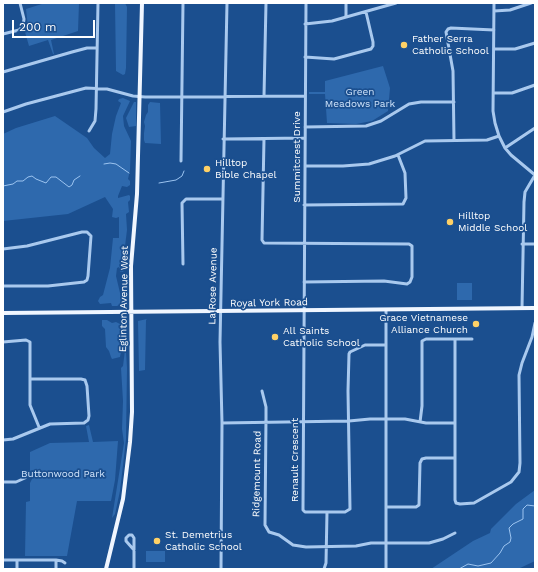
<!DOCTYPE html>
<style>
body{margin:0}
#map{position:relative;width:538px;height:572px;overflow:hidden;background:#1b4f8f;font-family:"Work Sans",sans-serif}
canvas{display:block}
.frame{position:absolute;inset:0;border:4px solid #fff;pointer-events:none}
.scale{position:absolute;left:12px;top:20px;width:83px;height:18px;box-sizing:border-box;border:2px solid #fff;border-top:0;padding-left:5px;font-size:12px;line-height:14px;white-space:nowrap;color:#fff;-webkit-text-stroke:3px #1b4f8f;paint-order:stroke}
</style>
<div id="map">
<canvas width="538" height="572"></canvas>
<div class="frame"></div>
<div class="scale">200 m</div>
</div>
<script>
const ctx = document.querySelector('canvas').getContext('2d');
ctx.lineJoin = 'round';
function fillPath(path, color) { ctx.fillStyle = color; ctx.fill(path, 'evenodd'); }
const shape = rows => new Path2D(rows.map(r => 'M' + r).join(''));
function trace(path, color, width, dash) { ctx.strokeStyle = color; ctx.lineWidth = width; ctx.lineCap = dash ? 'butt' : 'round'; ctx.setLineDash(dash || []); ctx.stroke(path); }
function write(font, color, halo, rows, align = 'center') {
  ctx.font = font + ' "Work Sans",sans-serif'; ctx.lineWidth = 3.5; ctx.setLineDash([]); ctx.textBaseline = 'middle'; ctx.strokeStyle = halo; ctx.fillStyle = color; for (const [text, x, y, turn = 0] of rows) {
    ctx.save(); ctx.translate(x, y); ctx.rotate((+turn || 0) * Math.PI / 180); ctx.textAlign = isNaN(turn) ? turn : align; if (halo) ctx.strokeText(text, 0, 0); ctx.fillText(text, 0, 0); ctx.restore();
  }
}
const green = shape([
 [45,3,79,3,78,31,51,40,54,54,53,54,48,40,29,46,25,32,28,27,26,9],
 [115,3,125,3,127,7,126,68,125,74,123,75,116,71],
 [383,66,390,88,388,111,372,121,356,124,327,123,325,94,309,94,309,92,325,92,325,81],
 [123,98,130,101,123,116,124,126,131,141,130,170,128,179,130,181,130,185,127,187,122,186,118,196,118,198,129,195,130,196,130,200,128,202,129,212,126,214,127,230,125,246,124,270,123,272,120,272,119,267,117,268,116,276,121,297,121,304,117,306,112,306,111,303,100,304,98,301,100,297,103,295,110,268,113,238,119,238,119,217,116,218,112,217,113,209,105,197,68,214,3,221,3,134,16,128,55,116,87,138,94,148,105,158,110,154,112,134,116,116,121,103,118,101,119,99],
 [134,102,136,102,136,126,129,127,126,118],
 [150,102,160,103,161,144,145,143,144,140,144,133,145,126,144,122,146,115,148,112,148,105],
 [457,283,472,283,472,300,457,300],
 [147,319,146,320,145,370,139,371,138,321],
 [102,320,107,320,112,323,116,322,120,324,120,340,122,347,120,357,112,359,111,357,109,351,106,347,105,329,102,326],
 [125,331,126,331,125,334,127,368,126,439,120,491,115,514,112,518,124,443,122,429,123,401,121,368,123,366,125,350],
 [89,425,93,442,118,441,115,480,111,501,77,501,67,556,25,556,26,502,30,501,30,483,32,479,30,473,30,452,50,443,89,442,86,426],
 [535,490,535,561,518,569,431,569,473,541,490,533,491,529,516,504],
 [146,551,165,551,165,562,146,562]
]);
const stream = shape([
 [104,164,110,163,116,164,129,173],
 [159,183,176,180,182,176,184,171],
 [3,186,13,184,17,181,23,181,28,177,32,176,36,179,46,183,51,177,56,177,69,187,72,185,74,180,80,176],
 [459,569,468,564,478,566,491,563,500,553,504,546,510,542,511,538,509,528,513,524,523,519,523,509,527,505,535,506]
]);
const minor = shape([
 [306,3,303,506,303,510,305,512,345,512,350,509,348,391,349,354,350,352,365,345,386,345],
 [494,3,493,111,495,123,499,136,505,148,511,155,535,175],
 [494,11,510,10,531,3],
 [346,17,346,3],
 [305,24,332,21,396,3],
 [3,34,19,30,23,26,24,19,20,3],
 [494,49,515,49,535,43],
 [305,57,334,59,371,49,373,46,373,42,366,12],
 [3,72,72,52,87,48,97,48],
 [493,93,512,93,535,85],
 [264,96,266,3],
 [3,112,26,104,86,88,107,89,133,96,145,97,305,96],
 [305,127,366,126,381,121,409,104,421,102,454,102],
 [89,131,95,121,96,109,98,3],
 [223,139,305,138],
 [264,139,262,240,264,243,409,244,412,246,412,277,410,282,407,284,384,281,304,282],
 [454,140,453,71,446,32,448,29,451,28,494,30],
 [505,148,535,128],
 [181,161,183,3],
 [305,166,343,166,369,164,395,156,425,141,487,140,499,136],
 [304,205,403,204,406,198,405,173,398,155],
 [522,244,535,244],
 [3,249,27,246,82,232,87,232,91,236,88,276,87,280,84,282,48,286,3,286],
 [183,264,182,203,186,199,222,199],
 [522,308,524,202,525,192,535,175],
 [455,339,455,500,456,503,460,504,474,503,511,482,519,472,520,463,519,375,522,363,532,337,535,323],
 [3,342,26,340,30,342,30,405,39,427],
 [262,391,266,407,266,418,265,525,269,532,279,535,293,545,306,547,356,546,371,543,429,543,443,539,455,533],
 [420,422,422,406,422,341,426,339,472,339],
 [222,423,349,421,370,419,405,419,426,423,455,423],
 [3,440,13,439,50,424,84,423,88,420,89,416,87,386,85,380,81,379,30,379],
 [3,482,16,482,25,478],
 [386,507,416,507,419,505,420,463,422,459,426,458,455,458],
 [134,550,126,541,126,538,129,535,132,535,134,538,134,569],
 [3,560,56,560,62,561,65,563],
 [17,569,17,560],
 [56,569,56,560],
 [221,569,222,423,220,342,227,3],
 [324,569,326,563,327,512],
 [386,569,386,310]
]);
const major = shape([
 [3,313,535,308],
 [106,569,123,499,130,442,132,412,131,266,137,194,142,3]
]);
const markers = [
 [404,45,4,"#ffd166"],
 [207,169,4,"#ffd166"],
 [450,222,4,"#ffd166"],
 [476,324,4,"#ffd166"],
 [275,337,4,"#ffd166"],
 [157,541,4,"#ffd166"]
];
const poiNames = [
 ["Father Serra",412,39],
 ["Catholic School",412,51],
 ["Hilltop",215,163],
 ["Bible Chapel",215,175],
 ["Hilltop",458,216],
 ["Middle School",458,228],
 ["Grace Vietnamese",468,318,"right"],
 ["Alliance Church",468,330,"right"],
 ["All Saints",283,331],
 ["Catholic School",283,343],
 ["St. Demetrius",165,535],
 ["Catholic School",165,547]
];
const parkNames = [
 ["Green",360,92],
 ["Meadows Park",360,104],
 ["Buttonwood Park",63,474]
];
const streetNames = [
 ["Summitcrest Drive",297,157,-90],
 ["La Rose Avenue",213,286,-89],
 ["Eglinton Avenue West",124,299,-89],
 ["Royal York Road",269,303,-1],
 ["Renault Crescent",295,460,-90],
 ["Ridgemount Road",257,474,-89]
];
fillPath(green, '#2e69ad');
trace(stream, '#9cc4f0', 1);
trace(minor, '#a9c9ee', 3);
trace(major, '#f0f6ff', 4);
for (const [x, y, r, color] of markers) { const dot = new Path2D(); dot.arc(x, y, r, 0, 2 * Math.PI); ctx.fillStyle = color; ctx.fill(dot); trace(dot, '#1b4f8f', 1.5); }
write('10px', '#fff', '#1b4f8f', poiNames, 'left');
write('10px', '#cfe3fa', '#1b4f8f', parkNames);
write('10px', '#fff', '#1b4f8f', streetNames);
</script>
